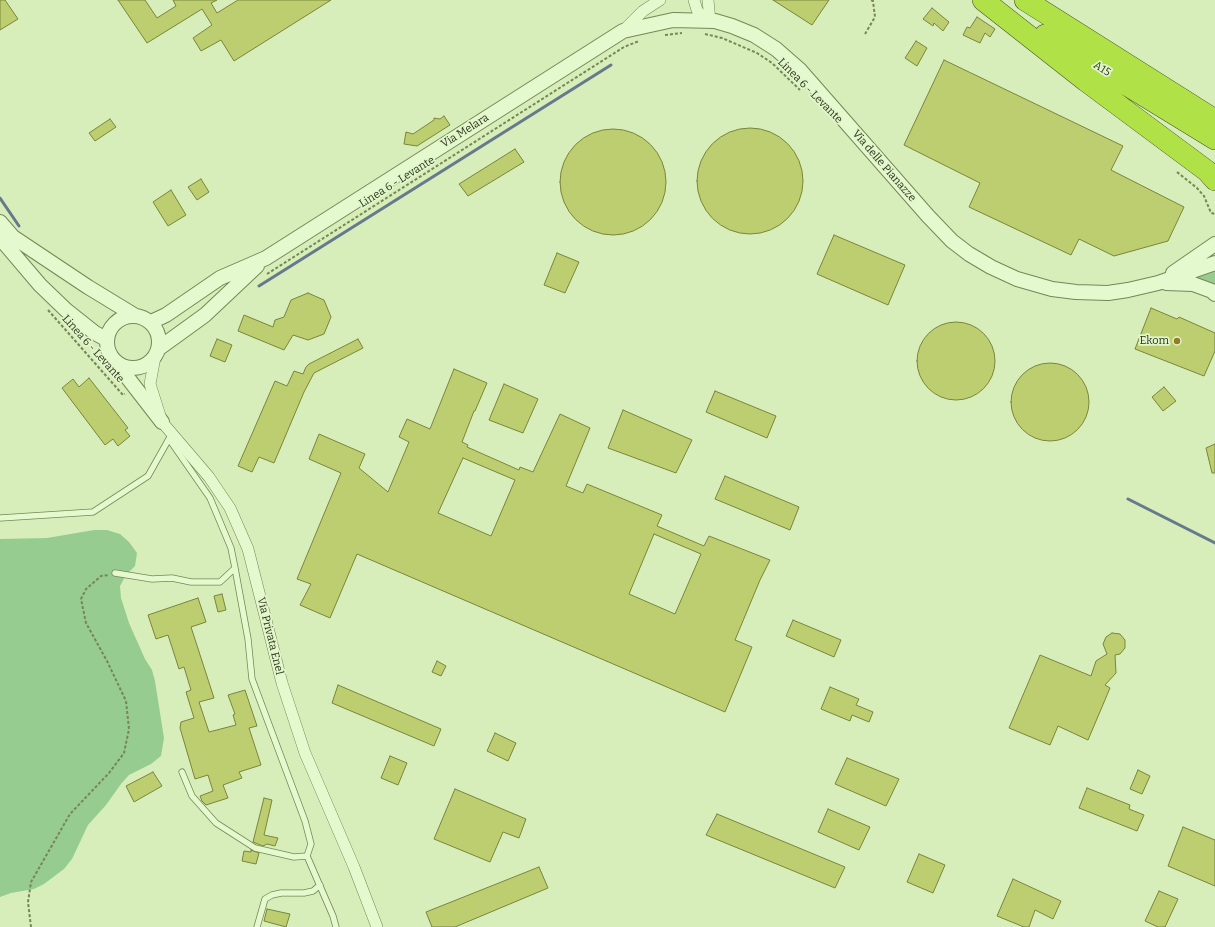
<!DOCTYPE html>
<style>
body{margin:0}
canvas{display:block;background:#d7eebb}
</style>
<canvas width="1215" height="927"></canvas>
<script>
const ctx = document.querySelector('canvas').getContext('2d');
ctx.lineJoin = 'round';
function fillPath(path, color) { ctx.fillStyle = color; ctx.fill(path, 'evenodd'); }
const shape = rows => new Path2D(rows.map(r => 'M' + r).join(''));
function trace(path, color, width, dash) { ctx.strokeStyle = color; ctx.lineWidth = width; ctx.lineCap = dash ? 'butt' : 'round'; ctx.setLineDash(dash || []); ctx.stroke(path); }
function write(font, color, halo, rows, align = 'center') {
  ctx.font = font + ' Bitter,serif'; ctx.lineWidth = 3.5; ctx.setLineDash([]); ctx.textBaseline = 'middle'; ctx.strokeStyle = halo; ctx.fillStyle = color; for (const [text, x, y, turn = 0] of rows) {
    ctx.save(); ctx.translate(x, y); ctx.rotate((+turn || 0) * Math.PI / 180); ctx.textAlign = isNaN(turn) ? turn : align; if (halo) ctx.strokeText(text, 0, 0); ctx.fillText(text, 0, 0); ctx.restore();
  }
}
const green = shape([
 [1215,270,1215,290,1189,277],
 [94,530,107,530,120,534,129,542,137,553,135,566,126,575,120,586,121,598,129,623,145,659,152,670,155,681,164,738,161,756,151,764,129,775,121,784,106,805,88,825,72,859,64,869,44,884,34,889,11,893,0,897,0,539,47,538]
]);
const stream = shape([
 [0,198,19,226],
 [259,286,611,65],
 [1128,499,1215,543]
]);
const building = shape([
 [0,0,5,0,18,19,0,30,0,0],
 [118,0,145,0,157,18,176,6,173,0,217,0,211,3,217,13,238,0,331,0,234,61,221,40,201,51,193,38,212,25,202,9,147,43,118,0],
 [773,0,829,0,812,25,773,0],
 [932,8,949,22,943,31,934,23,933,26,923,19,932,8],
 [977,17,995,29,990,37,985,33,980,43,963,35,967,27,970,28,977,17],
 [916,41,927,48,917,66,905,58,916,41],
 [944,60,1123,146,1111,170,1184,207,1168,241,1114,256,1079,239,1071,255,969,207,980,183,904,145,944,60],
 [444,116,450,125,417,146,404,144,406,132,413,134,434,120,434,118,440,119,444,116],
 [110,119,116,127,95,141,89,133,110,119],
 '697 181a53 53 0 1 1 106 0a53 53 0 1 1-106 0Z',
 '560 182a53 53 0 1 1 106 0a53 53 0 1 1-106 0Z',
 [515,149,524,162,468,196,459,184,515,149],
 [201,179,209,192,197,200,188,187,201,179],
 [171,190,186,215,168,226,153,202,171,190],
 [834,235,905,265,888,305,817,274,834,235],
 [557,253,579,262,565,293,544,285,557,253],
 [308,293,324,300,331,317,324,334,308,340,293,335,284,350,238,331,244,315,273,327,275,320,284,317,291,300,308,293],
 [1151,308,1177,319,1179,317,1215,333,1215,351,1204,376,1135,349,1151,308],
 '917 361a39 39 0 1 1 78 0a39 39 0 1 1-78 0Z',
 [217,339,232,345,225,362,210,356,217,339],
 [358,339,363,348,314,373,304,392,274,463,259,457,252,472,238,466,275,381,287,386,294,371,303,374,306,367,309,364,358,339],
 '1011 402a39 39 0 1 1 78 0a39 39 0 1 1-78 0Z',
 [454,369,487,383,475,411,474,411,462,442,468,445,467,447,519,470,520,467,533,472,560,414,590,428,566,486,583,493,587,484,662,515,657,526,704,546,709,536,770,560,760,580,735,640,752,647,725,712,357,554,330,618,300,605,311,584,297,579,341,473,309,459,319,434,365,454,359,468,388,492,409,442,399,437,407,419,430,429,454,369],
 [463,458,515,480,491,536,438,513,463,458],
 [654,534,701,554,675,614,629,594,654,534],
 [89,378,128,428,125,430,130,436,118,446,113,439,105,445,62,388,73,379,79,387,89,378],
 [504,384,538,399,523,433,489,420,504,384],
 [1164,387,1176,401,1163,411,1152,397,1164,387],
 [715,391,776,416,767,438,706,412,715,391],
 [623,410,692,440,676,473,608,448,623,410],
 [1215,444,1215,473,1212,473,1206,448,1215,444],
 [725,476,799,507,790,530,715,499,725,476],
 [222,594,226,610,218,612,214,596,222,594],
 [198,598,206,622,191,627,214,698,199,702,209,732,236,725,233,715,235,714,228,695,245,690,257,726,249,728,261,765,239,772,242,778,223,785,228,798,206,805,202,801,200,796,213,791,208,775,195,779,180,728,181,722,194,718,186,692,191,690,184,667,179,669,168,635,156,639,148,615,198,598],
 [793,620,841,640,834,657,786,636,793,620],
 [1112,633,1120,634,1125,640,1125,648,1120,654,1115,655,1116,673,1105,685,1110,688,1088,740,1058,726,1050,745,1009,728,1040,655,1091,676,1096,661,1107,654,1103,644,1106,637,1112,633],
 [437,661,446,666,441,676,432,672,437,661],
 [338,685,441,729,434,746,332,703,338,685],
 [830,687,859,699,856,705,873,712,869,722,852,715,850,721,821,709,830,687],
 [495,733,516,743,508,761,487,751,495,733],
 [390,756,407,763,398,785,381,778,390,756],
 [847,758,899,779,886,806,835,784,847,758],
 [1138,770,1150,776,1142,794,1130,789,1138,770],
 [153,772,162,786,134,802,126,786,153,772],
 [1087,788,1130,805,1129,809,1144,815,1137,831,1079,808,1087,788],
 [455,789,526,819,519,838,503,832,490,862,434,839,455,789],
 [264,798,272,800,264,835,278,838,275,846,267,844,263,846,253,842,264,798],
 [828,809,870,827,859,850,818,832,828,809],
 [717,814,845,867,835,888,706,835,717,814],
 [1183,827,1215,840,1215,886,1168,866,1183,827],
 [251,850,259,853,256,864,242,861,244,851,251,852,251,850],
 [919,854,945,865,933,893,907,882,919,854],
 [539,867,548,888,455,927,432,927,426,912,539,867],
 [1013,879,1061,901,1053,919,1035,910,1029,927,1024,927,997,916,1013,879],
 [1159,891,1178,899,1165,927,1158,927,1145,921,1159,891],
 [267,909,290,914,286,927,264,921,267,909]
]);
const path = shape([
 [705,34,722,38,757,53,772,63,800,90],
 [865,34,875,17,873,1,871,0],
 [665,35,682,33],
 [1177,172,1197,188,1204,196,1211,213,1215,214],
 [267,274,624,47,639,41],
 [48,310,123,395,125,394],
 [31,927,28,902,31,882,70,814,109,773,124,753,129,729,126,701,107,661,86,623,81,599,86,589,101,576,109,575]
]);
const service = shape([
 [0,518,93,512,148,476,170,437],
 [115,573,152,579,172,578,191,582,220,582,235,568,231,548,210,498,169,439],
 [182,772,192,796,216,823,255,848,294,857,307,856,311,844,305,821,252,679,248,639,235,568],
 [307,856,333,916,336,927],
 [257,927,265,899,272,895,281,893,304,893,313,891,320,885]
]);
const minor = shape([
 [694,0,697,10,704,21],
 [708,0,710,21],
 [623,31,643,11,660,0],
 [155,357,150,384,162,422,209,477,230,508,248,549,282,683,305,753,354,867,377,927]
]);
const tertiary = shape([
 [0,222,13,237,88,287,134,315],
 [0,238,40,285,66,310,95,333,106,339],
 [1173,273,1215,244],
 [1166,283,1193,284,1212,291,1215,294],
 '107 342a26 26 0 1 1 52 0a26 26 0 1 1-52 0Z',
 [151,322,166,315,220,278,266,258,623,31,673,20,715,21,732,26,754,35,776,49,800,70,928,216,952,241,969,254,991,267,1017,279,1052,289,1076,292,1108,293,1128,290,1158,283,1215,263],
 [158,349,205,315,257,266],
 [117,364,162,422]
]);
const motorway = shape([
 [983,0,1086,81,1207,171,1215,180],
 [1025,0,1215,120],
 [1045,35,1215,139]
]);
const markers = [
 [1177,341,4,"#967a24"]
];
const streetNames = [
 ["A15",1102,69,32],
 ["Linea 6 - Levante",810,91,45],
 ["Via Melara",465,131,-32],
 ["Via delle Pianazze",884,166,49],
 ["Linea 6 - Levante",397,182,-32],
 ["Linea 6 - Levante",93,349,48],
 ["Via Privata Enel",270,636,76]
];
const poiNames = [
 ["Ekom",1169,341]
];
fillPath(green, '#97cc90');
trace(stream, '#67798c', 3);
fillPath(building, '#bdce70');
trace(building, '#79853a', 1);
trace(service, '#778655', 7);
trace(minor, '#778655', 12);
trace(tertiary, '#778655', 16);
trace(motorway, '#49532a', 22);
trace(path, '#778655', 2, [3, 2]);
trace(service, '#e5f9ce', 5.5);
trace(minor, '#e5f9ce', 11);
trace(tertiary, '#e5f9ce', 14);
trace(motorway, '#b0e248', 21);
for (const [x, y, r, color] of markers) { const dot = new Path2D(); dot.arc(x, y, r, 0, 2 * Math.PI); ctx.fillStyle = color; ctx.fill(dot); trace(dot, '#e1f6cb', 1.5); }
write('11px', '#2e341a', '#e1f6cb', streetNames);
write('11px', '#2e341a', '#e1f6cb', poiNames, 'right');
</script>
